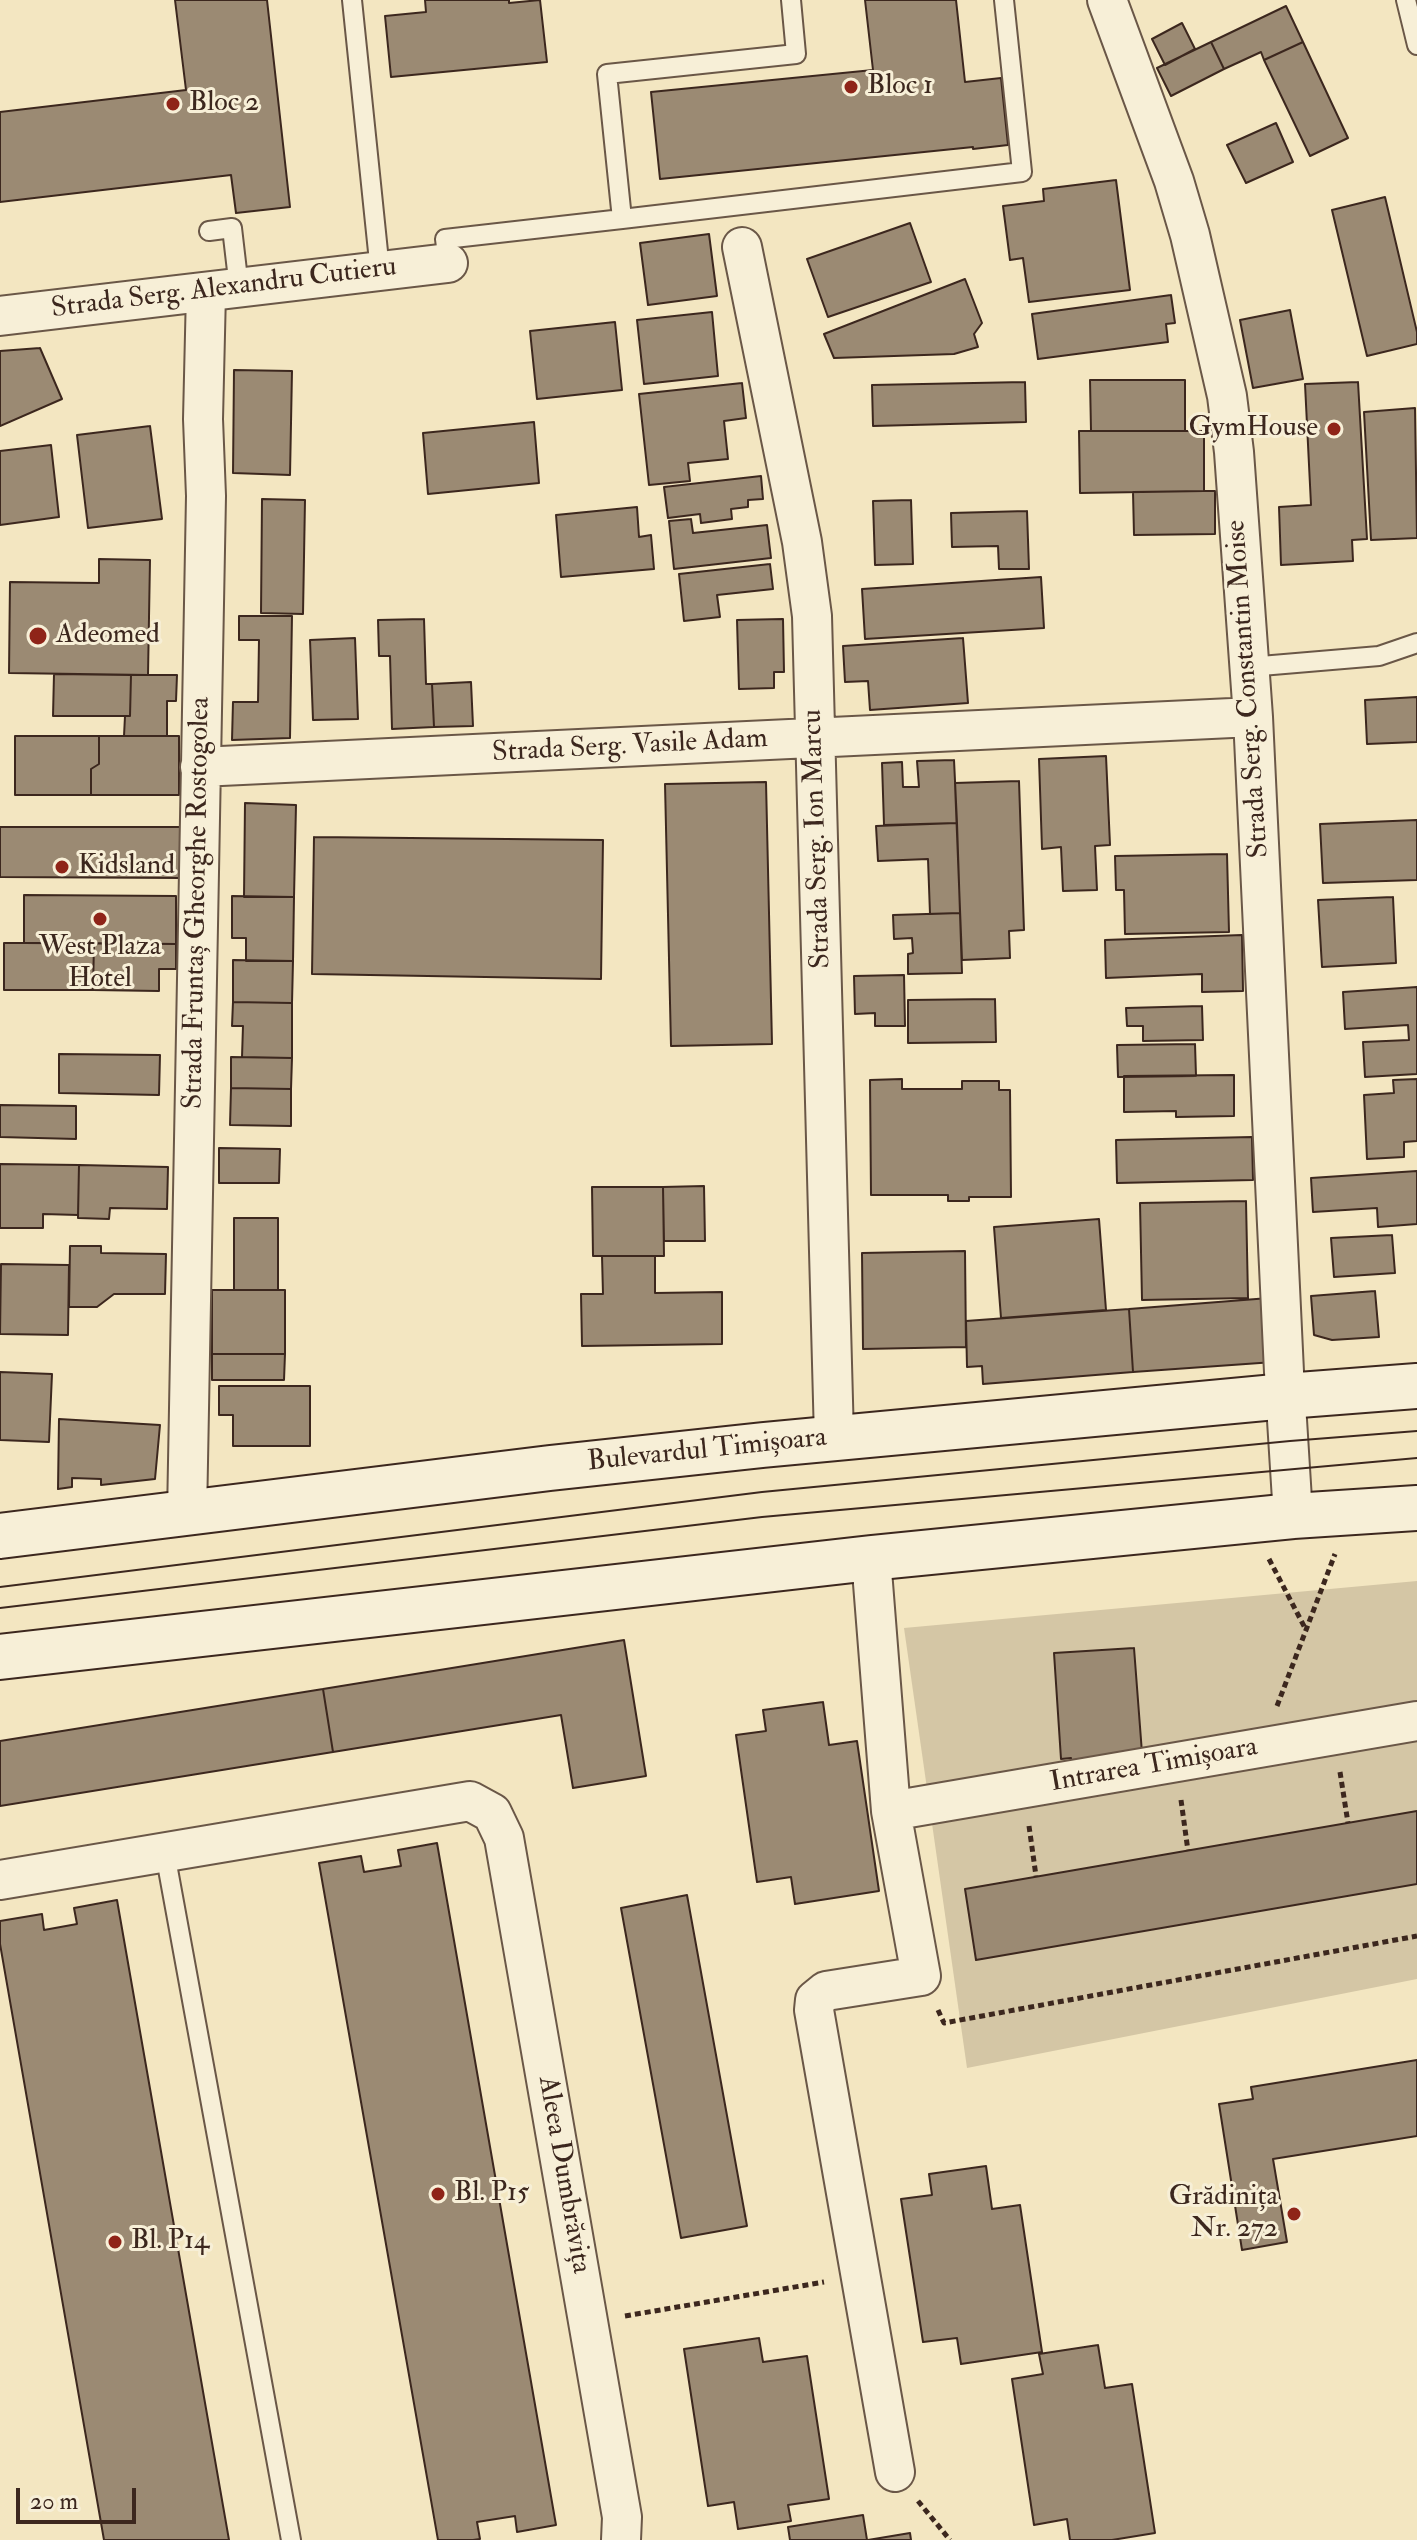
<!DOCTYPE html>
<meta charset="utf-8">
<style>
body{margin:0}
#map{position:relative;width:1417px;height:2540px;overflow:hidden;background:#f3e6c1;font-family:"IM FELL Double Pica",serif}
canvas{display:block}
.scale{position:absolute;left:16px;top:2488px;width:120px;height:36px;box-sizing:border-box;border:4px solid #3c271e;border-top:0;padding-left:10px;font-size:24px;line-height:28px;white-space:nowrap;color:#3c271e;-webkit-text-stroke:6px #f7efd7;paint-order:stroke}
</style>
<div id="map">
<canvas width="1417" height="2540"></canvas>
<div class="scale">20 m</div>
</div>
<script>
const ctx = document.querySelector('canvas').getContext('2d');
ctx.lineJoin = 'round';
function fillPath(path, color) { ctx.fillStyle = color; ctx.fill(path, 'evenodd'); }
const shape = rows => new Path2D(rows.map(r => 'M' + r).join(''));
function trace(path, color, width, dash) { ctx.strokeStyle = color; ctx.lineWidth = width; ctx.lineCap = dash ? 'butt' : 'round'; ctx.setLineDash(dash || []); ctx.stroke(path); }
function write(font, color, halo, rows, align = 'center') {
  ctx.font = font + ' "IM FELL Double Pica",serif'; ctx.lineWidth = 6; ctx.setLineDash([]); ctx.textBaseline = 'middle'; ctx.strokeStyle = halo; ctx.fillStyle = color; for (const [text, x, y, turn = 0] of rows) {
    ctx.save(); ctx.translate(x, y); ctx.rotate((+turn || 0) * Math.PI / 180); ctx.textAlign = isNaN(turn) ? turn : align; if (halo) ctx.strokeText(text, 0, 0); ctx.fillText(text, 0, 0); ctx.restore();
  }
}
const green = shape([
 [1417,1581,1417,1979,967,2068,904,1628]
]);
const building = shape([
 [175,0,267,0,290,207,236,213,231,175,0,202,0,112,186,90,175,0],
 [425,0,509,0,509,3,540,0,547,62,391,77,385,16,426,12,425,0],
 [865,0,956,0,965,82,1001,78,1008,145,973,149,973,147,660,179,651,92,873,70,865,0],
 [1286,6,1303,42,1264,60,1261,52,1224,69,1211,42,1286,6],
 [1182,23,1195,49,1165,65,1152,39,1182,23],
 [1211,42,1224,69,1171,96,1157,68,1211,42],
 [1303,42,1348,138,1310,156,1264,60,1303,42],
 [1276,123,1293,162,1246,183,1227,145,1276,123],
 [1116,180,1130,290,1029,302,1023,258,1010,260,1003,206,1044,201,1043,189,1116,180],
 [1385,197,1417,332,1417,344,1367,356,1332,210,1385,197],
 [910,223,931,282,828,317,807,259,910,223],
 [709,234,717,296,648,305,640,243,709,234],
 [965,279,982,323,974,334,978,347,954,354,834,358,824,334,965,279],
 [1171,295,1175,323,1166,324,1168,342,1038,359,1032,314,1171,295],
 [1290,310,1303,379,1253,388,1240,320,1290,310],
 [712,312,718,376,644,384,637,320,712,312],
 [615,322,622,390,537,399,530,331,615,322],
 [40,348,62,399,0,426,0,351,40,348],
 [234,370,292,371,290,475,233,473,234,370],
 [1090,380,1185,380,1185,431,1091,431,1090,380],
 [1025,382,1026,422,873,426,872,385,1025,382],
 [1358,382,1367,539,1352,540,1353,561,1281,565,1279,507,1311,505,1305,384,1358,382],
 [742,383,746,418,724,421,728,459,688,463,690,481,649,485,639,394,742,383],
 [1415,408,1417,538,1371,540,1364,412,1415,408],
 [534,422,539,483,428,494,423,433,534,422],
 [150,426,162,519,88,528,77,435,150,426],
 [1079,431,1204,431,1204,491,1080,493,1079,431],
 [51,445,59,517,0,525,0,451,51,445],
 [761,476,763,499,748,500,748,507,731,509,732,519,701,523,700,514,668,518,664,487,761,476],
 [1204,491,1215,491,1215,534,1134,535,1133,492,1204,491],
 [262,499,305,500,303,614,261,613,262,499],
 [911,500,913,564,875,565,873,501,911,500],
 [637,507,639,537,651,535,654,569,561,577,556,515,637,507],
 [1027,511,1029,569,999,569,998,546,952,547,951,513,1027,511],
 [691,519,693,533,767,525,771,558,674,569,669,521,691,519],
 [99,559,150,560,148,675,9,673,10,582,99,583,99,559],
 [770,564,773,589,717,595,720,617,684,621,679,574,770,564],
 [1041,577,1044,628,865,639,862,589,1041,577],
 [239,616,292,616,290,738,232,740,233,702,258,702,259,640,239,640,239,616],
 [424,619,426,684,432,684,434,727,392,729,390,656,379,656,378,620,424,619],
 [783,619,784,672,774,672,774,688,739,689,737,620,783,619],
 [355,638,358,719,313,720,310,640,355,638],
 [963,638,968,703,870,710,868,681,845,682,843,646,963,638],
 [54,674,131,675,130,716,53,716,54,674],
 [131,675,177,675,176,701,167,701,167,736,124,736,125,716,130,716,131,675],
 [471,682,473,726,434,727,432,684,471,682],
 [1417,697,1417,742,1367,744,1365,700,1417,697],
 [15,736,99,736,99,764,91,769,91,795,15,795,15,736],
 [99,736,179,736,179,795,91,795,91,769,99,764,99,736],
 [1106,756,1110,845,1095,846,1097,890,1063,891,1061,847,1042,849,1039,759,1106,756],
 [954,760,957,823,884,825,882,763,902,762,903,787,919,787,917,761,954,760],
 [1019,781,1024,930,1009,931,1010,958,962,960,955,783,1019,781],
 [766,782,772,1044,671,1046,665,784,766,782],
 [245,803,296,805,294,897,244,897,245,803],
 [1417,820,1417,880,1323,883,1320,824,1417,820],
 [957,823,960,913,930,914,928,859,878,861,876,826,957,823],
 [0,827,181,827,181,878,0,877,0,827],
 [314,837,603,840,601,979,312,974,314,837],
 [1227,854,1229,932,1125,934,1124,890,1116,890,1115,856,1227,854],
 [24,895,176,896,176,944,24,943,24,895],
 [232,896,294,897,293,961,246,961,246,938,232,938,232,896],
 [1393,897,1396,963,1322,967,1318,900,1393,897],
 [960,913,962,973,908,974,908,954,913,953,912,938,894,939,893,915,960,913],
 [1242,935,1243,991,1202,992,1202,974,1106,978,1105,940,1242,935],
 [4,943,94,943,93,990,4,990,4,943],
 [94,943,176,944,176,969,159,969,159,991,93,990,94,943],
 [233,960,293,961,292,1003,233,1002,233,960],
 [904,975,905,1026,875,1026,875,1013,855,1014,854,976,904,975],
 [1417,987,1417,1074,1365,1077,1363,1042,1409,1040,1408,1025,1345,1029,1343,992,1417,987],
 [995,999,996,1042,908,1043,908,1000,995,999],
 [233,1002,292,1003,292,1058,242,1057,243,1026,232,1026,233,1002],
 [1202,1006,1203,1040,1143,1041,1143,1026,1127,1026,1126,1008,1202,1006],
 [1195,1044,1196,1076,1118,1077,1117,1045,1195,1044],
 [59,1054,160,1055,159,1095,59,1093,59,1054],
 [231,1057,292,1058,291,1089,231,1088,231,1057],
 [1234,1075,1234,1116,1176,1117,1176,1111,1124,1112,1124,1076,1234,1075],
 [902,1079,902,1089,962,1089,962,1081,999,1081,999,1090,1010,1090,1011,1197,969,1197,969,1201,948,1201,948,1195,871,1195,870,1080,902,1079],
 [1417,1079,1417,1141,1404,1142,1404,1157,1367,1159,1364,1095,1394,1093,1393,1080,1417,1079],
 [231,1088,291,1089,291,1126,230,1125,231,1088],
 [0,1105,76,1106,76,1139,0,1137,0,1105],
 [1252,1137,1253,1180,1117,1183,1116,1140,1252,1137],
 [219,1148,280,1149,279,1183,219,1183,219,1148],
 [0,1164,79,1165,78,1215,43,1214,43,1228,0,1228,0,1164],
 [79,1165,168,1167,167,1209,110,1208,109,1219,78,1218,79,1165],
 [1417,1171,1417,1224,1378,1227,1377,1208,1313,1212,1311,1178,1417,1171],
 [704,1186,705,1241,664,1241,663,1187,704,1186],
 [592,1187,663,1187,664,1256,593,1256,592,1187],
 [1246,1201,1248,1298,1142,1300,1140,1203,1246,1201],
 [234,1218,278,1218,278,1290,234,1290,234,1218],
 [1099,1219,1106,1310,1001,1318,994,1227,1099,1219],
 [1392,1235,1395,1273,1334,1277,1331,1238,1392,1235],
 [70,1246,101,1246,101,1253,166,1254,165,1294,114,1294,97,1307,69,1307,70,1246],
 [965,1251,966,1347,863,1349,862,1253,965,1251],
 [602,1256,655,1256,655,1293,722,1292,722,1344,582,1346,581,1294,603,1294,602,1256],
 [1,1264,69,1265,68,1335,0,1334,1,1264],
 [212,1290,285,1290,285,1354,212,1354,212,1290],
 [1375,1291,1379,1337,1332,1340,1314,1335,1311,1296,1375,1291],
 [1269,1298,1274,1362,1133,1372,1129,1309,1269,1298],
 [1129,1309,1133,1372,983,1384,982,1366,967,1367,966,1321,1129,1309],
 [212,1354,285,1354,284,1380,212,1380,212,1354],
 [0,1372,52,1374,49,1442,0,1440,0,1372],
 [219,1386,310,1386,310,1446,233,1446,233,1415,219,1415,219,1386],
 [59,1419,160,1425,155,1479,101,1485,101,1479,72,1478,72,1487,58,1489,59,1419],
 [624,1640,646,1776,573,1788,561,1715,333,1752,323,1689,624,1640],
 [1134,1648,1142,1753,1071,1765,1071,1758,1061,1759,1054,1653,1134,1648],
 [323,1689,333,1752,0,1806,0,1741,323,1689],
 [823,1702,829,1745,857,1741,879,1891,795,1904,791,1877,757,1882,736,1735,766,1731,763,1710,823,1702],
 [1417,1811,1417,1884,976,1960,965,1889,1417,1811],
 [437,1843,556,2525,517,2532,515,2516,477,2522,480,2539,473,2540,438,2540,319,1863,361,1856,364,1872,401,1866,398,1850,437,1843],
 [687,1895,747,2226,681,2238,621,1908,687,1895],
 [117,1900,229,2540,104,2540,0,1944,0,1921,42,1914,44,1930,77,1924,74,1908,117,1900],
 [1417,2060,1417,2136,1273,2159,1287,2242,1242,2250,1219,2104,1253,2099,1251,2087,1417,2060],
 [986,2166,992,2209,1020,2205,1042,2352,961,2364,957,2338,923,2342,901,2199,932,2195,929,2174,986,2166],
 [759,2338,763,2362,807,2356,829,2499,788,2505,791,2521,738,2529,734,2502,708,2506,684,2349,759,2338],
 [1098,2345,1105,2388,1132,2384,1155,2533,1112,2540,1070,2540,1067,2519,1034,2525,1012,2379,1043,2374,1039,2354,1098,2345],
 [863,2515,867,2540,790,2540,788,2527,863,2515],
 [910,2533,911,2540,868,2540,910,2533]
]);
const path = shape([
 [1269,1559,1305,1628],
 [1277,1706,1335,1554],
 [1340,1772,1348,1823],
 [1181,1800,1188,1851],
 [1029,1826,1036,1876],
 [938,2010,944,2023,1417,1936],
 [625,2316,824,2282],
 [918,2501,950,2540]
]);
const lane = shape([
 [352,0,380,271],
 [1406,0,1417,45],
 [622,219,1022,172,1004,0],
 [209,231,232,228,239,288],
 [448,263,445,239,622,219,607,74,796,54,791,0],
 [1249,667,1379,656,1417,643],
 [165,1853,291,2540]
]);
const street = shape([
 [1107,0,1174,181,1190,235,1227,396,1234,452,1253,717,1284,1372,1293,1516],
 [742,247,802,542,812,616,834,1438],
 [0,316,448,263],
 [200,767,1253,717],
 [187,1515,206,496,203,419,206,292],
 [871,1558,891,1811,921,1976,826,1991,815,2000,814,2010,895,2472],
 [891,1811,1417,1721],
 [0,1880,470,1801,492,1813,504,1838,622,2517,621,2540]
]);
const secondary = shape([
 [0,1536,550,1468,763,1445,1286,1396,1417,1386],
 [0,1657,871,1558,1293,1516,1417,1508]
]);
const tram = shape([
 [0,1587,762,1492,1290,1441,1417,1431],
 [0,1608,762,1517,1417,1458]
]);
const markers = [
 [851,87,8,"#8f2418"],
 [173,104,8,"#8f2418"],
 [1334,429,8,"#8f2418"],
 [38,636,10,"#8f2418"],
 [62,867,8,"#8f2418"],
 [100,919,8,"#8f2418"],
 [438,2194,8,"#8f2418"],
 [1294,2214,8,"#8f2418"],
 [115,2242,8,"#8f2418"]
];
const poiNames = [
 ["Bloc 1",867,87],
 ["Bloc 2",189,104],
 ["GymHouse",1318,429,"right"],
 ["Adeomed",56,636],
 ["Kidsland",78,867],
 ["West Plaza",100,948,"center"],
 ["Hotel",100,980,"center"],
 ["Bl. P15",454,2194],
 ["Grădinița",1278,2198,"right"],
 ["Nr. 272",1278,2230,"right"],
 ["Bl. P14",131,2242]
];
const streetNames = [
 ["Strada Serg. Alexandru Cutieru",224,289,-7],
 ["Strada Serg. Constantin Moise",1249,689,-94],
 ["Strada Serg. Vasile Adam",630,747,-3],
 ["Strada Serg. Ion Marcu",818,839,-92],
 ["Strada Fruntaș Gheorghe Rostogolea",198,903,-89],
 ["Bulevardul Timișoara",707,1451,-6],
 ["Intrarea Timișoara",1154,1766,-10],
 ["Aleea Dumbrăvița",563,2175,80]
];
fillPath(green, '#d4c6a5');
fillPath(building, '#9b8a73');
trace(building, '#3c271e', 2);
trace(lane, '#6a5747', 22);
trace(street, '#6a5747', 42);
trace(secondary, '#3c271e', 48);
trace(path, '#3c271e', 5, [6, 4]);
trace(lane, '#f7efd7', 18);
trace(street, '#f7efd7', 38);
trace(secondary, '#f7efd7', 44);
trace(tram, '#3c271e', 2);
for (const [x, y, r, color] of markers) { const dot = new Path2D(); dot.arc(x, y, r, 0, 2 * Math.PI); ctx.fillStyle = color; ctx.fill(dot); trace(dot, '#f7efd7', 3); }
write('28px', '#3c271e', '#f7efd7', poiNames, 'left');
write('28px', '#3c271e', '#f7efd7', streetNames);
</script>
